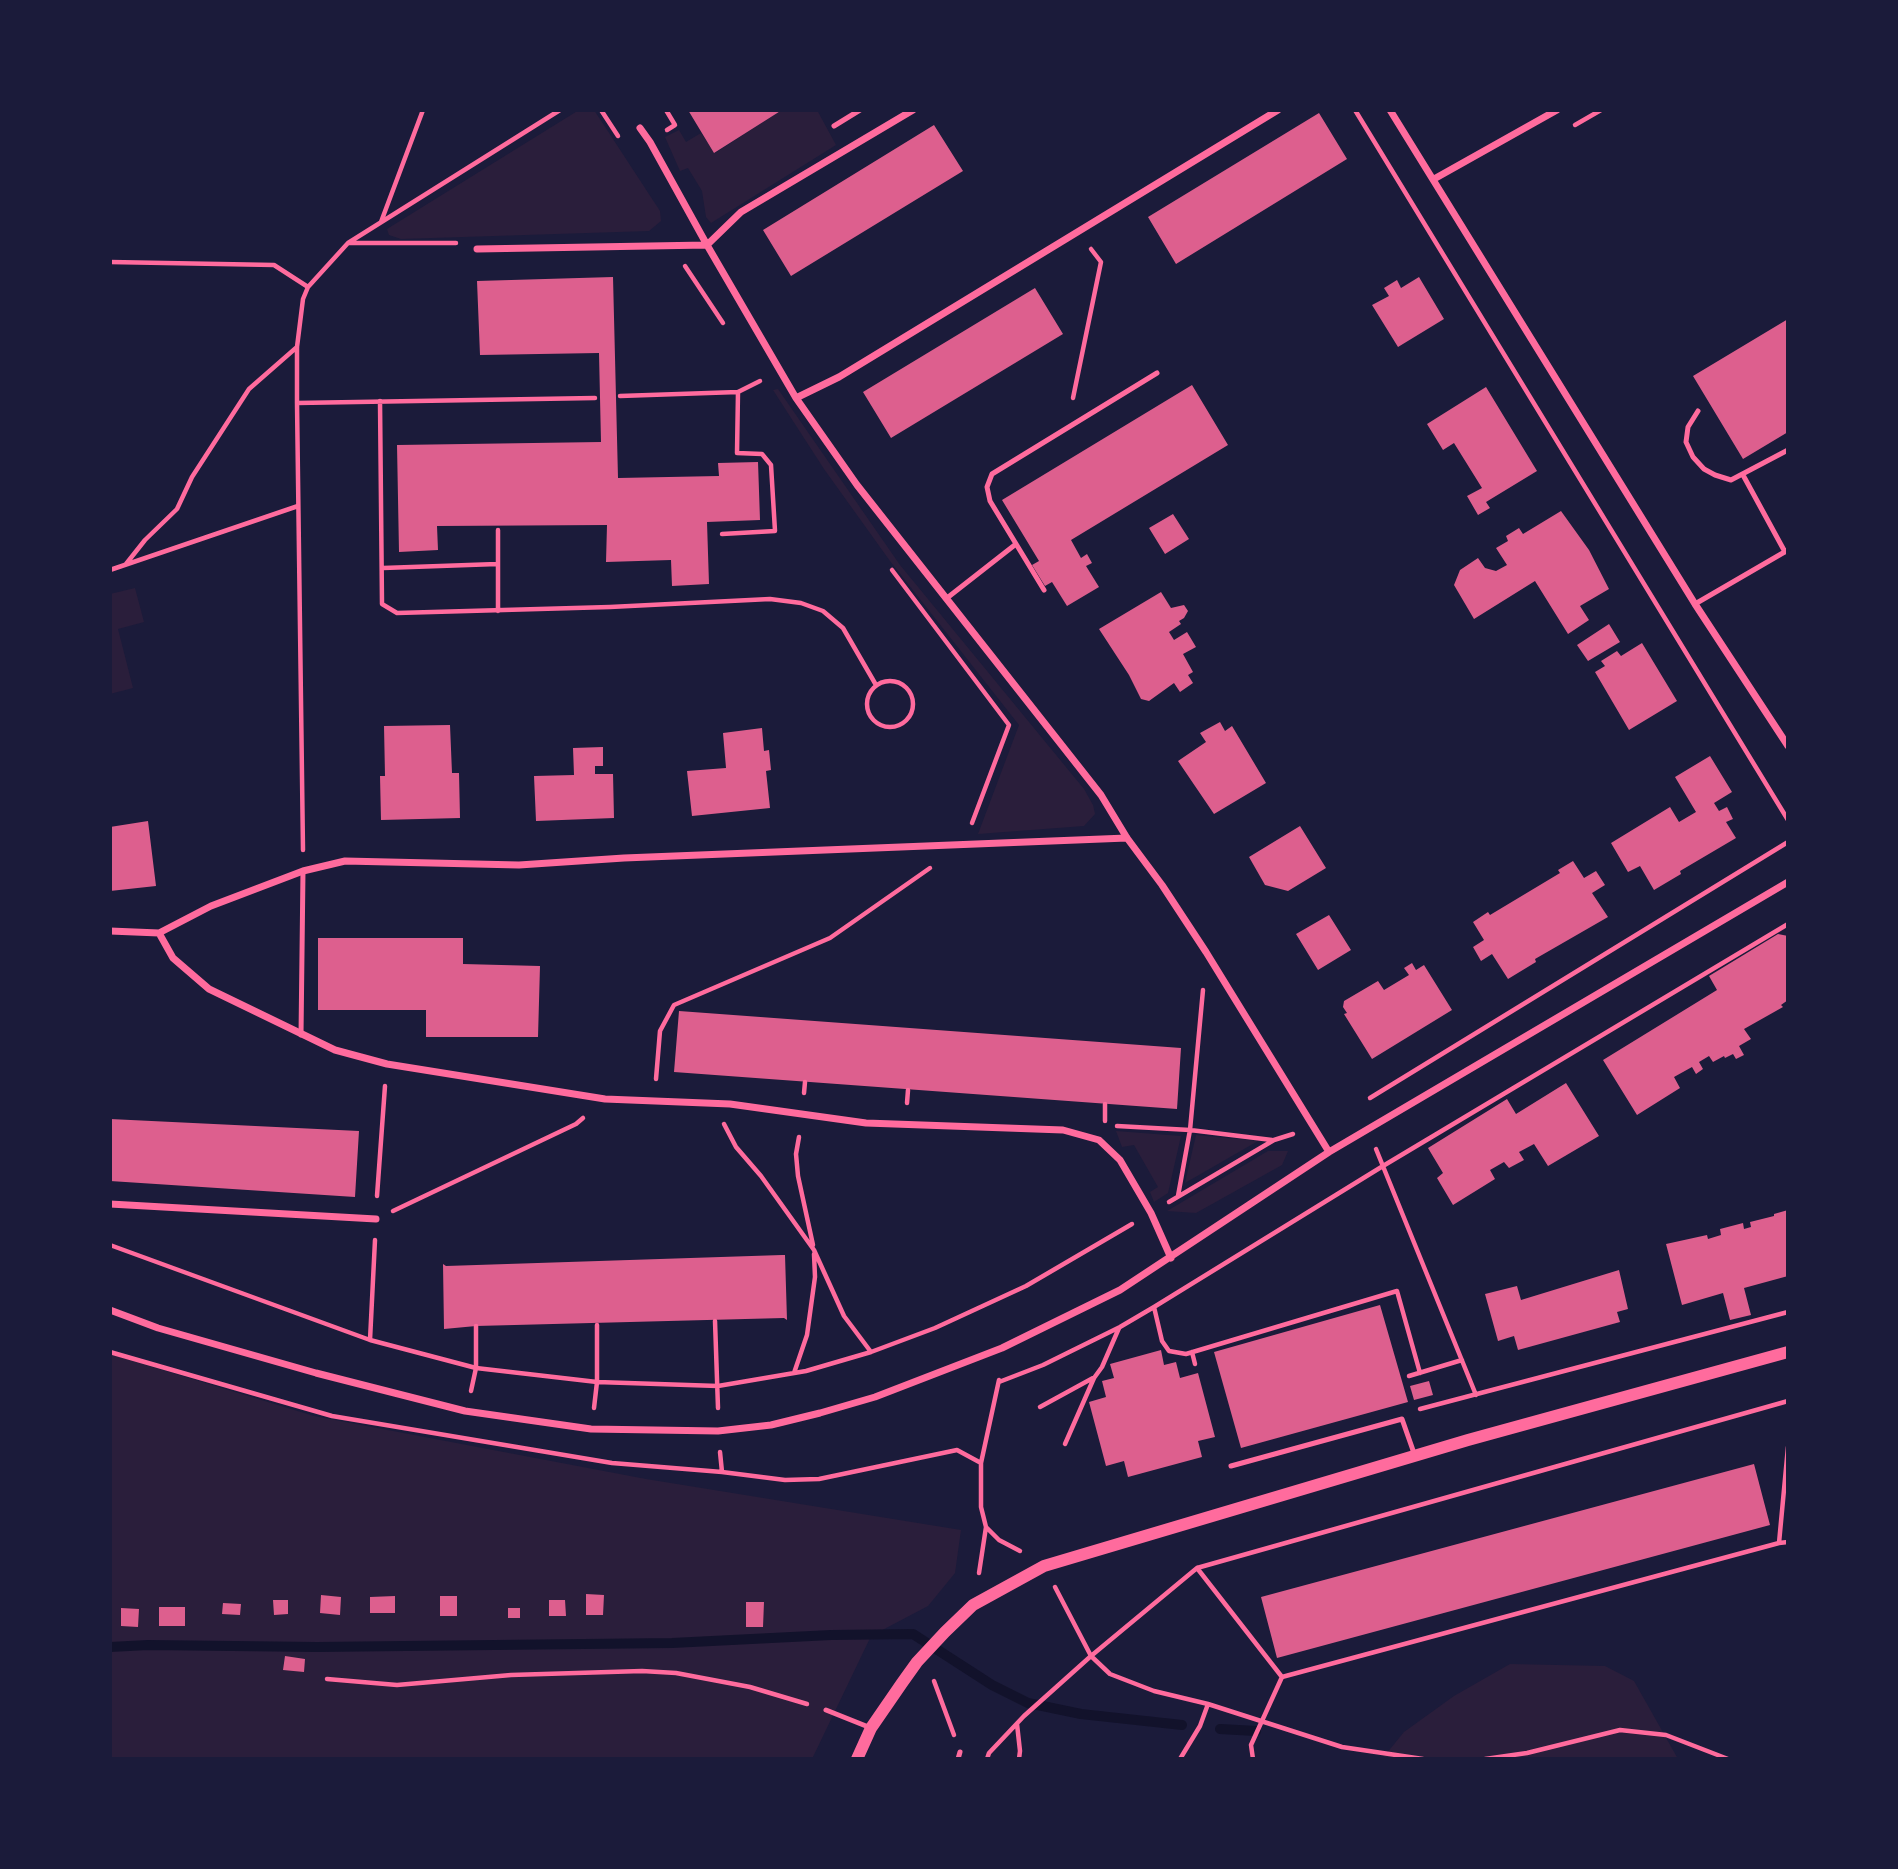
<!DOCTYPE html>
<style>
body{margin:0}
#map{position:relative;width:1898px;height:1869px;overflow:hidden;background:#1b1b3a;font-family:Ubuntu,sans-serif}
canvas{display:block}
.frame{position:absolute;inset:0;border:112px solid #1b1b3a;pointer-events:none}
</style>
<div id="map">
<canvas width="1898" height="1869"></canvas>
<div class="frame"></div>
</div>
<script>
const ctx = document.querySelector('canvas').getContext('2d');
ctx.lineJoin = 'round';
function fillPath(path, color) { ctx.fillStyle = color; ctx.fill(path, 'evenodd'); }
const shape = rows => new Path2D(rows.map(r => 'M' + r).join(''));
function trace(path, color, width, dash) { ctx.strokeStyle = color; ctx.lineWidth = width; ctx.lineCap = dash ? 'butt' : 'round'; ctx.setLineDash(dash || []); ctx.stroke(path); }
const green = shape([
 [579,110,594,110,660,211,661,221,649,231,401,239,389,235,387,229],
 [782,110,817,110,836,145,711,223,706,217,702,191,688,168,680,171,665,137,679,130,686,142,701,133,715,153],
 [778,389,900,565,1084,789,1093,805,1095,814,1084,826,978,834,1019,725,890,561,824,469,773,390],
 [135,588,144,622,118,629,133,688,110,694,110,594],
 [1116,1131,1181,1136,1168,1193,1154,1202,1150,1192,1158,1187,1134,1145,1122,1147],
 [1196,1135,1258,1141,1185,1183],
 [1268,1151,1288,1151,1282,1165,1196,1213,1167,1211],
 [110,1354,314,1416,646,1479,961,1530,955,1573,928,1606,871,1636,812,1759,110,1759],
 [1510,1664,1605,1666,1634,1681,1678,1759,1382,1759,1404,1732,1454,1696]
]);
const stream = shape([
 [110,1647,148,1645,317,1647,672,1643,831,1635,913,1634,992,1685,1028,1703,1081,1714,1182,1725],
 [1220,1729,1256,1731]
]);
const building = shape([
 [688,110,782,110,714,153],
 [1319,113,1347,159,1176,264,1148,217],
 [934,125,963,171,791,276,763,230],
 [613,277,618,478,719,476,718,463,758,462,760,520,707,522,709,584,672,586,671,560,606,562,607,525,437,526,438,550,399,552,397,445,601,442,599,353,480,355,477,281],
 [1419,277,1444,319,1398,347,1372,305,1389,296,1384,288,1397,280,1401,288],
 [1035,288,1063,334,891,438,863,392],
 [1788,319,1788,432,1743,459,1693,376],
 [1192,385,1228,445,1071,540,1081,558,1087,554,1092,563,1086,566,1099,587,1067,606,1052,582,1045,586,1032,565,1039,561,1002,500],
 [1486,387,1537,471,1486,502,1490,508,1478,515,1467,496,1482,488,1454,443,1443,450,1427,424],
 [1561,511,1589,550,1609,589,1580,606,1589,620,1568,634,1535,581,1474,619,1454,585,1460,570,1478,558,1485,568,1496,571,1507,565,1496,548,1508,541,1506,536,1519,528,1523,534],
 [1173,514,1189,539,1165,554,1149,528],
 [1161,592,1171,608,1184,605,1188,611,1184,618,1179,621,1181,624,1169,632,1174,640,1187,632,1196,647,1183,654,1193,672,1188,675,1193,683,1180,692,1174,683,1149,701,1141,699,1129,675,1099,629],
 [1609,624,1620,642,1588,661,1577,645],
 [1642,643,1677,701,1629,730,1595,672,1605,666,1601,661,1617,651,1621,656],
 [1220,722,1225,731,1232,726,1266,783,1214,814,1178,761,1206,742,1200,733],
 [450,725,452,773,459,773,460,818,381,820,380,776,385,776,384,726],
 [762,728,764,751,769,750,771,770,766,771,770,808,692,816,687,771,726,768,723,733],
 [603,747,603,766,595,766,595,774,613,774,614,818,536,821,534,776,574,775,573,748],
 [1710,756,1732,792,1714,803,1719,811,1727,807,1733,819,1726,822,1736,838,1680,871,1681,874,1654,890,1640,866,1628,872,1611,843,1670,807,1679,822,1696,812,1675,777],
 [148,821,156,886,110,891,110,827],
 [1300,826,1326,868,1288,891,1265,885,1249,857],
 [1573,861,1584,878,1596,871,1605,885,1592,893,1608,917,1535,959,1536,962,1508,979,1492,954,1481,961,1473,947,1484,940,1473,922,1488,912,1490,915,1560,873,1558,870],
 [1329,915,1351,950,1318,970,1296,934],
 [1778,934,1788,936,1788,1000,1781,1005,1783,1007,1744,1029,1751,1039,1739,1046,1744,1055,1736,1059,1733,1054,1725,1058,1724,1056,1713,1062,1709,1056,1699,1062,1703,1069,1696,1074,1692,1067,1674,1077,1680,1088,1637,1115,1603,1060,1717,990,1709,976],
 [318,938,463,938,463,964,540,966,538,1037,426,1037,426,1010,318,1010],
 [1412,963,1416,970,1424,965,1452,1010,1372,1059,1344,1014,1347,1013,1343,1007,1344,1001,1378,981,1384,990,1409,975,1404,968],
 [679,1011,1181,1048,1177,1109,674,1072],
 [1566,1083,1599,1136,1548,1166,1534,1144,1519,1152,1524,1160,1509,1168,1504,1162,1490,1170,1495,1179,1453,1205,1437,1178,1443,1173,1428,1148,1507,1099,1516,1114],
 [110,1119,359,1131,355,1197,110,1181],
 [1788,1210,1788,1276,1744,1288,1751,1315,1730,1320,1723,1293,1682,1305,1666,1244,1707,1235,1708,1239,1721,1235,1720,1229,1743,1223,1744,1229,1751,1227,1750,1222,1774,1216,1774,1214],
 [782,1255,785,1255,787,1320,784,1318,476,1326,444,1329,443,1264,446,1266],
 [1619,1270,1628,1309,1617,1312,1620,1322,1518,1350,1514,1336,1498,1341,1485,1294,1517,1286,1521,1300],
 [1380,1305,1408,1402,1241,1448,1214,1352],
 [1161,1350,1164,1365,1176,1362,1180,1378,1198,1373,1215,1437,1198,1441,1202,1457,1128,1477,1124,1461,1106,1466,1089,1402,1106,1397,1102,1381,1114,1378,1110,1364],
 [1429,1381,1433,1395,1414,1400,1410,1386],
 [1754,1464,1770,1525,1277,1658,1261,1597],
 [586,1594,604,1595,603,1615,586,1615],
 [321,1595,341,1597,340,1615,320,1613],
 [395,1596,395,1613,370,1613,370,1597],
 [440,1596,457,1596,457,1616,440,1616],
 [273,1600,288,1600,288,1614,274,1615],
 [549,1600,565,1600,566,1616,549,1616],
 [746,1602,764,1602,763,1627,746,1627],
 [223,1603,241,1604,240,1615,222,1614],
 [159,1607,185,1607,185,1626,159,1626],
 [121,1608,139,1609,138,1627,121,1626],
 [508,1608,520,1608,520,1618,508,1618],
 [285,1656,305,1659,304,1672,283,1670]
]);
const path = shape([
 [601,110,618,136],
 [666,110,675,125,667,130],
 [1355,110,1788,820],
 [1575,125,1601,110],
 [381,222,423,110],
 [349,243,456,243],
 [110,262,274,265,308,287],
 [685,266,723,323],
 [620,396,738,392,760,381],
 [1073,398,1101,262,1091,249],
 [380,401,382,604,397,613,610,607,770,599,801,603,823,611,843,628,876,685],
 [297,403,595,398],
 [498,530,498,611],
 [722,534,775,531,771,465,762,454,737,453,738,392],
 [126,564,145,540,177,509,192,477,249,389,297,347],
 [383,568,497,564],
 [110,570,298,506],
 [892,570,1009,725,972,823],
 '867 704a23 23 0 1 1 46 0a23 23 0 1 1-46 0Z',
 [303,850,297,403,297,347,303,299,308,287,348,243,560,110],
 [656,1079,660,1031,674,1005,830,938,930,868],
 [804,1093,805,1082],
 [1370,1098,1788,842],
 [907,1103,908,1090],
 [1105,1104,1105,1121],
 [724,1124,736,1147,761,1176,814,1250,844,1316,871,1352],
 [1117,1126,1190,1130,1272,1140],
 [799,1137,796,1154,798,1176,813,1245],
 [1376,1149,1476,1395],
 [377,1196,385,1086],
 [1178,1196,1190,1130,1203,990],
 [1169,1202,1274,1140,1293,1134],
 [393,1211,576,1124,583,1118],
 [110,1245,370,1340,476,1368,597,1382,718,1386,806,1371,871,1352,935,1328,1026,1286,1132,1224],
 [1154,1307,1162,1341,1169,1351,1186,1354,1397,1291,1420,1373],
 [715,1321,718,1408],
 [370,1340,375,1240],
 [110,1352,332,1416,612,1463,722,1472,785,1480,819,1479,957,1450,981,1463,981,1507,986,1527,999,1540,1020,1551],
 [1192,1352,1195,1364],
 [794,1373,807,1335,815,1277,814,1254],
 [1409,1376,1462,1360],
 [999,1382,1043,1365,1120,1327,1154,1307,1383,1166,1788,924],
 [471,1391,476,1368,476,1326],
 [1040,1407,1093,1378],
 [594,1408,597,1382,597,1325],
 [1420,1409,1788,1312],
 [1065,1444,1094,1378,1102,1367,1119,1328],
 [720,1452,722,1472],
 [981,1463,999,1380],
 [1779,1543,1788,1447],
 [1197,1568,1282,1677,1779,1543,1788,1542],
 [979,1573,986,1527],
 [1055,1587,1091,1656,1110,1674,1154,1691,1208,1704,1342,1747,1423,1759],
 [327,1679,397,1685,511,1675,642,1671,676,1673,750,1687,807,1704],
 [934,1681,954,1735],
 [1017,1724,1020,1751,1019,1759],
 [987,1759,989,1753,1024,1716,1091,1656,1197,1568,1788,1401],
 [1180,1759,1200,1726,1208,1704],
 [1253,1759,1251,1745,1282,1677],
 [1485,1759,1527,1753,1620,1730,1666,1735,1728,1759]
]);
const service = shape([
 [834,126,860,110],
 [1698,411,1688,427,1686,442,1693,457,1704,469,1715,475,1731,480,1788,450],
 [1743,475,1785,552],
 [1044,590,990,501,987,487,992,474,1157,373],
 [947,598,1016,544],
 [1695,604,1788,550],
 [301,1035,303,871],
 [1231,1466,1402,1419,1415,1456],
 [826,1710,871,1728],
 [958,1759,960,1752]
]);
const minor = shape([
 [1390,110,1695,604,1788,746],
 [640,128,650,142,707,245,796,398,857,485,1101,795,1127,838,1162,885,1206,952,1329,1152],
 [1434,179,1557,110],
 [477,249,707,245,741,212,913,110],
 [796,398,839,377,1278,110],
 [110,931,159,933],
 [159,933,173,958,209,989,335,1050,387,1064,605,1099,730,1104,866,1123,1063,1130,1099,1140,1120,1160,1151,1213,1171,1258],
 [159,933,211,906,303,871,345,861,519,865,624,858,1127,838],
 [110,1204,376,1219],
 [110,1310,158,1328,316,1373,465,1411,591,1429,718,1431,771,1425,820,1413,875,1397,1002,1348,1120,1290,1329,1152,1788,882]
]);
const tertiary = shape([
 [857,1759,871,1728,902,1683,917,1662,945,1632,973,1605,1044,1566,1468,1440,1788,1352]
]);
fillPath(green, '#2a1e3b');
trace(stream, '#12122b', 10);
fillPath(building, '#dd5f8e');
trace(path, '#ff6b9d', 4.5);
trace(service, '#ff6b9d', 5);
trace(minor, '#ff6b9d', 7);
trace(tertiary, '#ff6b9d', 12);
</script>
